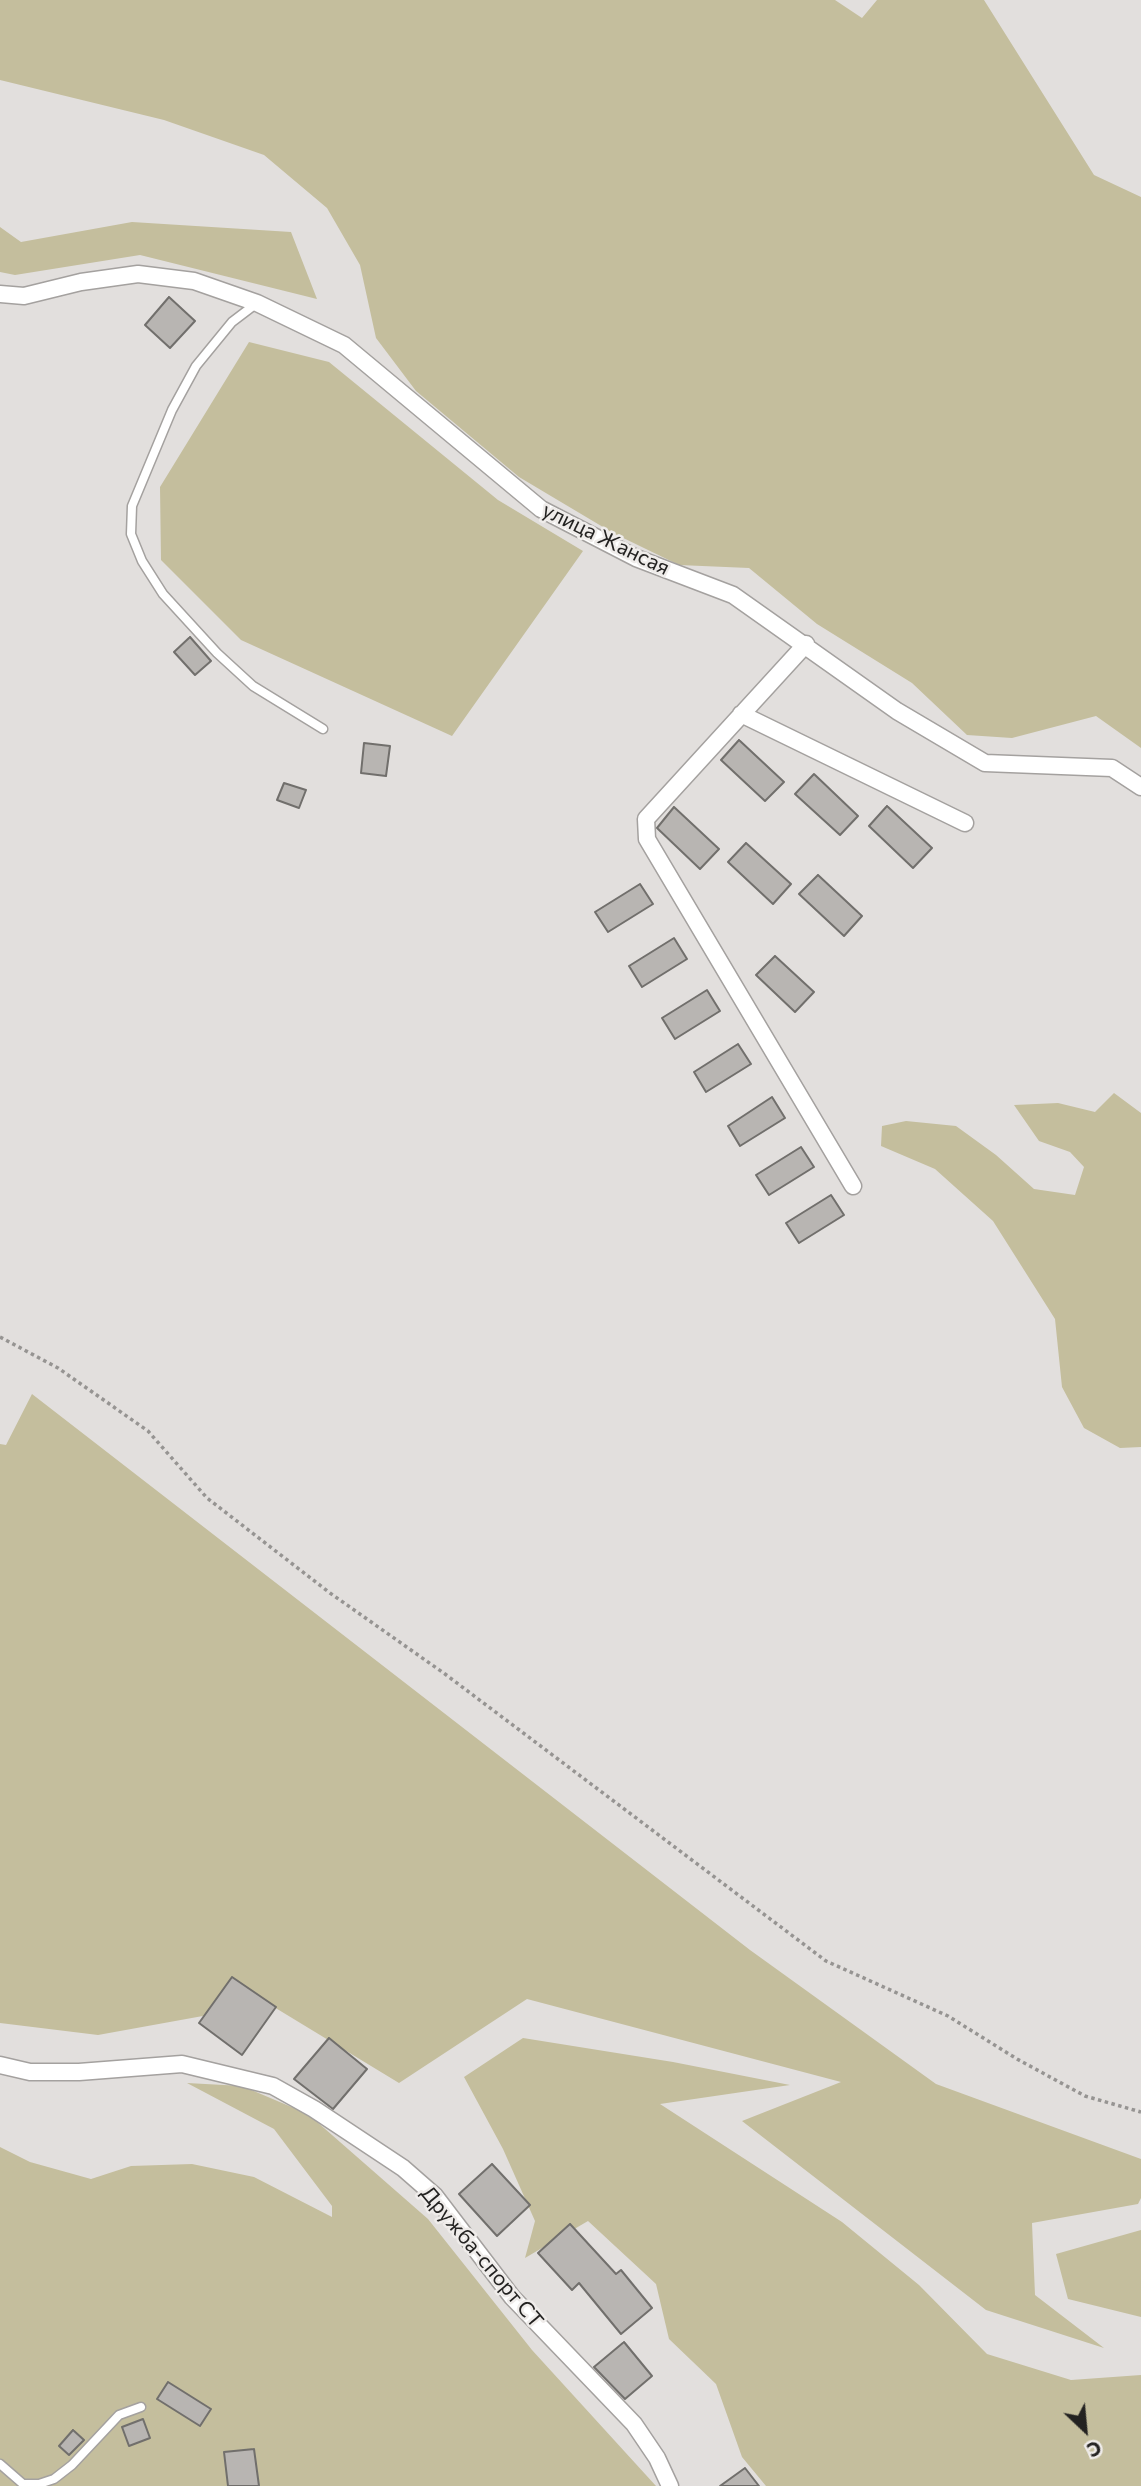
<!DOCTYPE html>
<meta charset="utf-8">
<style>
body{margin:0}
#map{position:relative;width:1141px;height:2486px;overflow:hidden;background:#e2dfdd;font-family:Commissioner,sans-serif}
canvas{display:block}
.north{position:absolute;left:1050px;top:2395px;width:70px;height:70px;-webkit-text-stroke:5px #efecea;paint-order:stroke;rotate:154deg;font-size:19px;font-weight:700;line-height:28px;text-align:center;color:#232221}
.north::after{content:'';display:block;margin:auto;width:24px;height:32px;background:#232221;clip-path:polygon(50% 0,100% 100%,50% 72%,0 100%)}
</style>
<div id="map">
<canvas width="1141" height="2486"></canvas>
<div class="north">С</div>
</div>
<script>
const ctx = document.querySelector('canvas').getContext('2d');
ctx.lineJoin = 'round';
function fillPath(path, color) { ctx.fillStyle = color; ctx.fill(path, 'evenodd'); }
const shape = rows => new Path2D(rows.map(r => 'M' + r).join(''));
function trace(path, color, width, dash) { ctx.strokeStyle = color; ctx.lineWidth = width; ctx.lineCap = dash ? 'butt' : 'round'; ctx.setLineDash(dash || []); ctx.stroke(path); }
function write(font, color, halo, rows, align = 'center') {
  ctx.font = font + ' Commissioner,sans-serif'; ctx.lineWidth = 5; ctx.setLineDash([]); ctx.textBaseline = 'middle'; ctx.strokeStyle = halo; ctx.fillStyle = color; for (const [text, x, y, turn = 0] of rows) {
    ctx.save(); ctx.translate(x, y); ctx.rotate((+turn || 0) * Math.PI / 180); ctx.textAlign = isNaN(turn) ? turn : align; if (halo) ctx.strokeText(text, 0, 0); ctx.fillText(text, 0, 0); ctx.restore();
  }
}
const green = shape([
 [0,0,835,0,862,18,877,0,984,0,1094,175,1141,197,1141,748,1096,716,1012,738,967,735,912,683,817,624,749,568,679,565,613,533,519,477,416,391,376,338,360,265,327,208,264,155,164,120,0,80],
 [132,222,291,232,317,299,140,255,15,275,0,272,0,227,21,242],
 [249,342,329,362,498,500,583,551,452,736,241,640,161,560,160,487],
 [1114,1093,1141,1113,1141,1447,1120,1448,1084,1428,1062,1387,1055,1319,993,1221,935,1169,881,1146,882,1126,906,1121,956,1126,996,1155,1034,1189,1075,1195,1084,1167,1070,1152,1039,1141,1014,1105,1058,1103,1095,1112],
 [32,1394,750,1950,936,2084,1141,2159,1141,2198,1138,2204,1032,2223,1035,2295,1104,2348,986,2310,742,2121,841,2082,527,1999,399,2083,269,2004,98,2035,0,2023,0,1444,6,1445],
 [523,2038,673,2062,790,2085,660,2104,842,2222,919,2285,987,2354,1071,2380,1141,2375,1141,2486,766,2486,742,2457,716,2384,669,2339,656,2284,588,2221,525,2258,535,2221,503,2149,464,2077],
 [187,2083,242,2086,308,2114,428,2219,532,2350,656,2486,0,2486,0,2147,30,2162,91,2179,131,2166,192,2164,254,2177,332,2217,332,2206,274,2129],
 [1141,2230,1141,2317,1068,2299,1056,2254]
]);
const building = shape([
 [169,297,195,321,170,348,145,325,169,297],
 [190,637,211,661,195,675,174,652,190,637],
 [739,740,784,782,765,801,721,760,739,740],
 [364,743,390,746,386,776,361,773,364,743],
 [814,774,858,816,840,835,795,794,814,774],
 [284,783,306,790,299,808,277,800,284,783],
 [887,806,932,848,913,868,869,826,887,806],
 [674,807,719,849,700,869,657,828,674,807],
 [746,843,791,884,773,904,728,862,746,843],
 [818,875,862,916,844,936,799,894,818,875],
 [640,884,653,904,608,932,595,912,640,884],
 [674,938,687,959,642,987,629,966,674,938],
 [775,956,814,992,795,1012,756,975,775,956],
 [707,990,720,1011,675,1039,662,1018,707,990],
 [738,1044,751,1064,706,1092,694,1072,738,1044],
 [772,1097,785,1118,740,1146,728,1126,772,1097],
 [801,1147,814,1167,769,1195,756,1175,801,1147],
 [831,1195,844,1215,799,1243,786,1223,831,1195],
 [232,1977,276,2007,242,2055,199,2023,232,1977],
 [329,2038,367,2069,333,2109,294,2079,329,2038],
 [492,2164,530,2205,497,2236,459,2194,492,2164],
 [570,2224,616,2274,621,2270,652,2308,621,2334,579,2283,572,2290,538,2253,570,2224],
 [624,2342,652,2376,625,2399,594,2367,624,2342],
 [168,2382,211,2409,200,2426,157,2399,168,2382],
 [143,2419,150,2438,129,2446,122,2427,143,2419],
 [73,2430,84,2440,69,2455,59,2446,73,2430],
 [254,2449,259,2486,228,2486,224,2452,254,2449],
 [745,2468,759,2486,720,2486,745,2468]
]);
const path = shape([
 [0,1337,58,1368,148,1431,207,1498,330,1593,445,1674,826,1961,948,2016,1017,2059,1085,2096,1141,2112]
]);
const lane = shape([
 [257,303,232,322,196,366,172,410,132,506,131,534,142,561,163,594,217,653,253,686,323,729],
 [0,2464,23,2484,39,2484,54,2479,72,2465,119,2415,141,2407]
]);
const street = shape([
 [0,294,24,296,81,282,138,274,194,281,257,303,344,345,541,509,636,558,733,595,897,711,985,763,1112,768,1141,787],
 [806,644,646,819,647,839,853,1186],
 [741,714,965,823],
 [0,2065,30,2072,79,2072,182,2064,273,2086,314,2109,403,2168,435,2196,512,2297,634,2424,657,2458,670,2486]
]);
const streetNames = [
 ["улица Жансая",606,539,26],
 ["Дружба-спорт СТ",482,2257,50]
];
fillPath(green, '#c4be9d');
fillPath(building, '#b8b5b2');
trace(building, '#716f6c', 2);
trace(lane, '#a4a19f', 11);
trace(street, '#a4a19f', 19);
trace(path, '#969492', 3.5, [3.5, 3.5]);
trace(lane, '#fff', 8);
trace(street, '#fff', 16);
write('21px', '#232221', '#efecea', streetNames);
</script>
